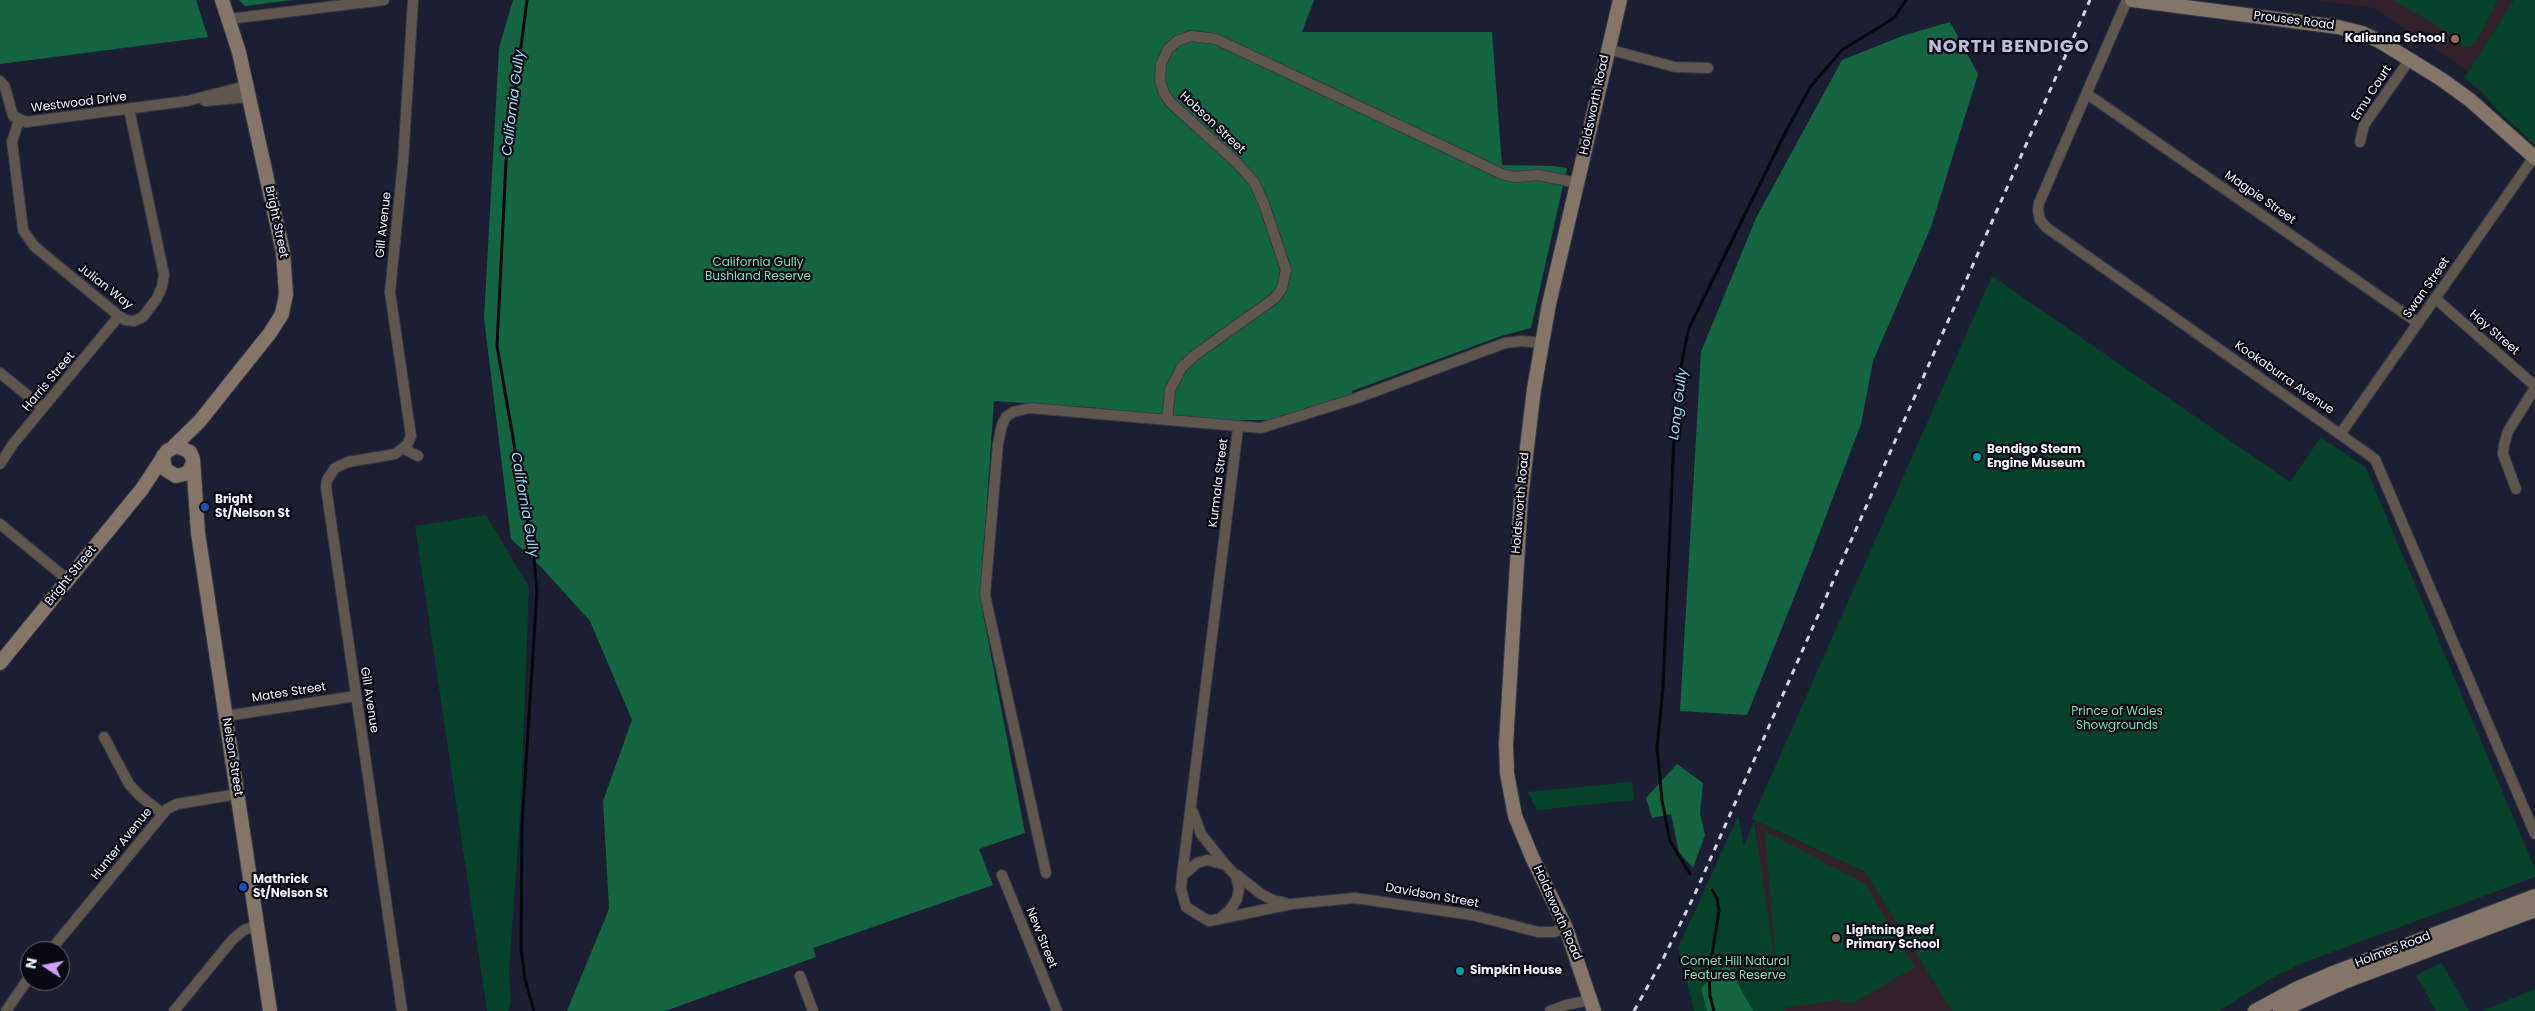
<!DOCTYPE html>
<style>
body{margin:0}
#map{position:relative;width:2535px;height:1011px;overflow:hidden;background:#1c1e32;font-family:Poppins,sans-serif}
canvas{display:block}
.north{position:absolute;left:20px;top:941px;width:50px;height:50px;box-sizing:border-box;background:#080912;border:1px solid #656770;border-radius:50%;rotate:281deg;font-size:14px;font-weight:700;line-height:20px;text-align:center;color:#f1f3fe}
.north::after{content:'';display:block;margin:auto;width:18px;height:22px;background:#d59cfb;clip-path:polygon(50% 0,100% 100%,50% 72%,0 100%)}
</style>
<div id="map">
<canvas width="2535" height="1011"></canvas>
<div class="north">N</div>
</div>
<script>
const ctx = document.querySelector('canvas').getContext('2d');
ctx.lineJoin = 'round';
function fillPath(path, color) { ctx.fillStyle = color; ctx.fill(path, 'evenodd'); }
const shape = rows => new Path2D(rows.map(r => 'M' + r).join(''));
function trace(path, color, width, dash) { ctx.strokeStyle = color; ctx.lineWidth = width; ctx.lineCap = dash ? 'butt' : 'round'; ctx.setLineDash(dash || []); ctx.stroke(path); }
function write(font, color, halo, rows, align = 'center') {
  ctx.font = font + ' Poppins,sans-serif'; ctx.lineWidth = 4.5; ctx.setLineDash([]); ctx.textBaseline = 'middle'; ctx.strokeStyle = halo; ctx.fillStyle = color; for (const [text, x, y, turn = 0] of rows) {
    ctx.save(); ctx.translate(x, y); ctx.rotate((+turn || 0) * Math.PI / 180); ctx.textAlign = isNaN(turn) ? turn : align; if (halo) ctx.strokeText(text, 0, 0); ctx.fillText(text, 0, 0); ctx.restore();
  }
}
const education = shape([
 [2313,0,2514,0,2468,71,2374,8],
 [1755,821,1865,872,1952,1011,1773,1011]
]);
const green = shape([
 [2393,0,2498,0,2476,41,2470,47,2464,47,2431,22],
 [2514,0,2535,0,2535,145,2496,109,2482,92,2464,78],
 [1992,276,2290,482,2321,437,2366,468,2535,869,2535,877,2303,963,2272,978,2219,1011,1952,1011,1865,872,1752,819],
 [486,515,529,587,521,801,509,971,511,1002,508,1011,487,1011,415,526],
 [1632,782,1634,800,1537,810,1528,792],
 [1738,816,1744,846,1754,822,1776,966,1765,831,1865,884,1915,967,1852,1004,1836,1000,1784,1008,1785,1011,1694,1011,1678,948],
 [2442,963,2469,1011,2436,1011,2416,975],
 [2535,989,2535,1011,2482,1011]
]);
const forest = shape([
 [0,0,196,0,208,37,0,64],
 [239,0,293,0,245,6],
 [513,0,1314,0,1302,32,1492,32,1502,165,1553,166,1567,168,1531,328,1501,336,1352,391,1353,394,1270,420,1218,420,1096,408,994,401,980,598,1025,833,979,849,993,885,813,948,816,957,665,1011,567,1011,609,909,603,801,632,720,590,621,542,568,511,539,484,318,499,48],
 [1950,22,1978,74,1931,227,1873,361,1861,424,1811,555,1747,715,1680,711,1701,352,1756,218,1842,60,1905,35],
 [1677,764,1703,783,1700,814,1705,835,1693,868,1679,852,1671,814,1652,818,1646,798],
 [1727,964,1753,1011,1707,1011,1701,988]
]);
const stream = shape([
 [527,0,506,162,497,346,534,558,537,592,522,825,521,948,525,979,534,1011],
 [1690,874,1670,841,1662,800,1657,747,1663,688,1675,414,1683,355,1689,328,1786,131,1811,86,1842,50,1894,18,1906,0],
 [1712,890,1717,898,1719,911,1709,973,1710,996,1714,1011]
]);
const street = shape([
 [2127,0,2039,203,2038,210,2040,220,2047,228,2375,459,2535,834],
 [229,19,384,0],
 [1607,49,1675,67,1708,68],
 [0,81,5,87,13,116,26,122,187,101,246,86],
 [2087,94,2418,323],
 [205,101,249,97],
 [19,120,12,142,23,230,34,246,119,316,125,320,134,321,143,317,157,298,162,287,164,275,129,109],
 [2360,142,2364,125,2410,59],
 [2436,299,2535,386],
 [0,373,43,408],
 [1167,420,1170,390,1182,367,1195,355,1275,298,1282,288,1286,270,1264,204,1254,182,1236,162,1171,103,1164,93,1160,81,1161,64,1168,49,1177,41,1191,36,1216,39,1502,174,1514,177,1538,175,1578,183],
 [2341,433,2534,157],
 [404,449,418,456],
 [0,464,13,444,119,316],
 [2516,489,2503,454,2504,445,2508,431,2535,388],
 [0,524,68,580],
 [226,716,356,696],
 [104,737,129,784,140,796,162,813],
 [1193,812,1201,834,1225,864],
 [1207,860,1226,865,1236,876,1239,889,1237,899,1230,910,1219,919,1209,921,1186,907,1181,889,1182,876,1197,863,1207,860],
 [1046,873,985,595,998,444,1002,425,1006,417,1013,412,1030,408,1261,428,1354,399,1505,343,1522,341,1542,343],
 [1002,875,1057,1011],
 [1237,875,1261,894,1273,900,1286,903],
 [1182,876,1238,428],
 [1219,919,1292,904,1355,898,1472,915,1538,932,1554,932,1566,928],
 [50,951,167,809,177,804,238,794],
 [800,976,813,1011],
 [6,1011,30,976],
 [174,1011,233,939,244,930,257,925],
 [402,1011,326,487,327,480,335,468,348,462,395,454,407,445,411,436,390,292,403,162,413,0],
 [1550,1011,1566,1005,1590,1000]
]);
const secondary = shape([
 [2132,0,2338,27,2362,33,2381,42,2441,79,2470,100,2535,158],
 [174,446,199,422,270,333,282,314,286,294,283,252,239,52,222,0],
 [163,456,165,469,176,476,188,473,193,463],
 [0,663,142,489,167,451,177,446,190,452,193,459,198,533,270,1011],
 [1594,1011,1566,928,1532,857,1515,816,1507,773,1506,744,1521,498,1534,389,1549,304,1620,0],
 [2255,1011,2296,989,2333,973,2535,896],
 [2280,1011,2344,982,2535,910]
]);
const rail = shape([
 [1634,1011,1662,961,1694,896,2090,0]
]);
const markers = [
 [2455,39,5,"#8d6e63"],
 [1977,457,5,"#0f9aa8"],
 [205,507,5,"#1a4fb4"],
 [243,887,5,"#1a4fb4"],
 [1836,938,5,"#8d6e63"],
 [1460,971,5,"#0f9aa8"]
];
const streetNames = [
 ["Prouses Road",2294,21,7],
 ["Emu Court",2372,93,-57],
 ["Westwood Drive",79,103,-7],
 ["Holdsworth Road",1595,105,-78],
 ["Hobson Street",1212,123,43],
 ["Magpie Street",2260,198,35],
 ["Bright Street",276,222,78],
 ["Gill Avenue",384,225,-84],
 ["Julian Way",105,287,38],
 ["Swan Street",2427,288,-55],
 ["Hoy Street",2494,333,41],
 ["Kookaburra Avenue",2284,378,35],
 ["Harris Street",49,382,-50],
 ["Kurmala Street",1219,483,-83],
 ["Holdsworth Road",1521,503,-85],
 ["Bright Street",71,576,-51],
 ["Mates Street",289,693,-9],
 ["Gill Avenue",369,700,81],
 ["Nelson Street",232,757,81],
 ["Hunter Avenue",122,844,-51],
 ["Davidson Street",1432,896,10],
 ["Holdsworth Road",1557,913,66],
 ["New Street",1041,938,68],
 ["Holmes Road",2393,950,-21]
];
const poiNames = [
 ["Kalianna School",2445,39,"right"],
 ["Bendigo Steam",1987,450],
 ["Engine Museum",1987,464],
 ["Bright",215,500],
 ["St/Nelson St",215,514],
 ["Mathrick",253,880],
 ["St/Nelson St",253,894],
 ["Lightning Reef",1846,931],
 ["Primary School",1846,945],
 ["Simpkin House",1470,971]
];
const parkNames = [
 ["California Gully",758,263],
 ["Bushland Reserve",758,277],
 ["Prince of Wales",2117,712],
 ["Showgrounds",2117,726],
 ["Comet Hill Natural",1735,962],
 ["Features Reserve",1735,976]
];
const waterNames = [
 ["California Gully",514,103,-83],
 ["Long Gully",1679,404,-83],
 ["California Gully",524,505,80]
];
const districtNames = [
 ["NORTH BENDIGO",2009,47]
];
fillPath(education, '#32212b');
fillPath(green, '#064229');
fillPath(forest, '#146642');
trace(stream, '#020a0e', 3);
trace(street, '#36384a', 12);
trace(secondary, '#36384a', 16);
trace(street, '#5f564e', 10);
trace(secondary, '#837568', 14);
trace(rail, '#d2d4e0', 3, [6, 6]);
for (const [x, y, r, color] of markers) { const dot = new Path2D(); dot.arc(x, y, r, 0, 2 * Math.PI); ctx.fillStyle = color; ctx.fill(dot); trace(dot, '#080912', 2); }
write('12px', '#f1f3fe', '#080912', streetNames);
write('bold 12px', '#f1f3fe', '#080912', poiNames, 'left');
write('12px', '#79e2ab', '#080912', parkNames);
write('italic 14px', '#98dbf4', '#080912', waterNames);
ctx.letterSpacing = '1px';
write('bold 18px', '#bbbfda', '#080912', districtNames);
ctx.letterSpacing = '0px';
</script>
